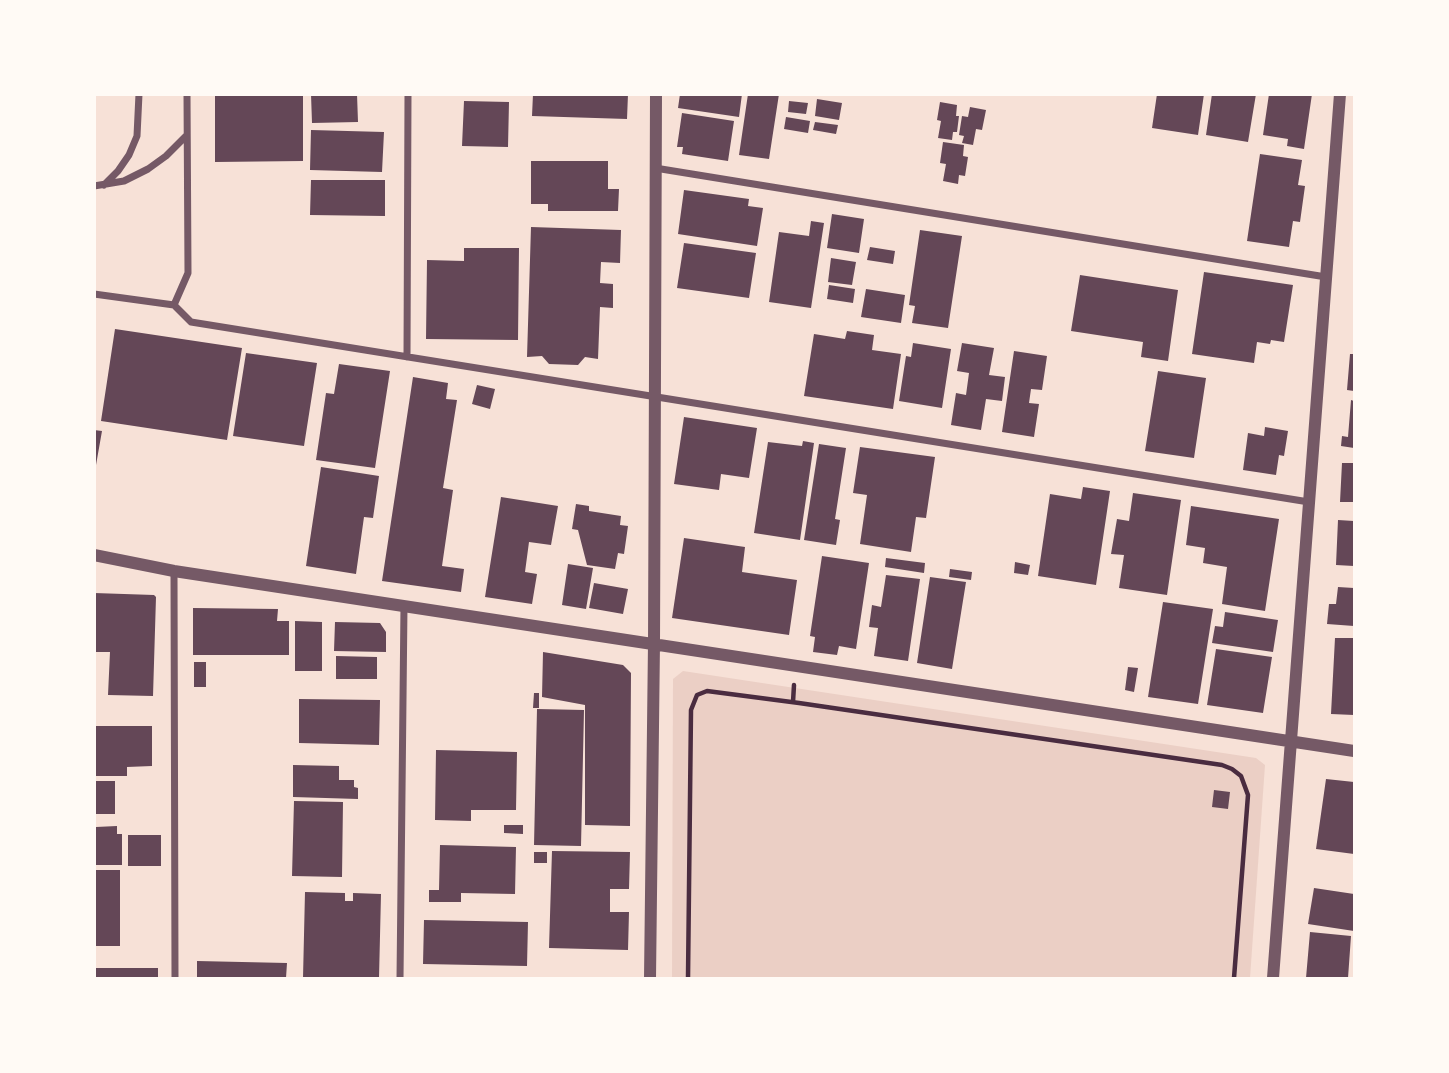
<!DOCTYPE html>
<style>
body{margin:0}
#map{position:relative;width:1449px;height:1073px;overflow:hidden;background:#f7e1d7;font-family:Jost,sans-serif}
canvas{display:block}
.frame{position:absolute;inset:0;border:96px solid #fffaf5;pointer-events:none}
</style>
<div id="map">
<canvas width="1449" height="1073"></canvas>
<div class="frame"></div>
</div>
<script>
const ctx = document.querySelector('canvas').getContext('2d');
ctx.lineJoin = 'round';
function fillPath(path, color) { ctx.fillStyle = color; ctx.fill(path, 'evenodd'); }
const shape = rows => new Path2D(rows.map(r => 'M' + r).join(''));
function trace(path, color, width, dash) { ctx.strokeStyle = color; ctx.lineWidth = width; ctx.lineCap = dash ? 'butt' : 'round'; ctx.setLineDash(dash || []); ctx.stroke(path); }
const green = shape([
 [683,671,1256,758,1265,765,1250,978,672,978,673,679]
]);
const building = shape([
 [215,94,303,94,303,161,215,162],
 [311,94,357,94,358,122,312,123],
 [533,94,628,94,627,119,532,116],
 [680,94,742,94,739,117,678,108],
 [748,94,779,94,769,159,739,155],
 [1157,94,1204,94,1198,135,1152,128],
 [1212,94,1256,94,1248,142,1206,135],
 [1269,94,1312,94,1304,149,1287,146,1288,139,1263,135],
 [817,99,842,103,839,120,815,116],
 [464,101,509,102,508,147,462,146],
 [789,101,808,103,806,114,788,112],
 [940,102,957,105,956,116,959,116,957,132,953,132,952,140,938,138,941,121,937,120],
 [970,107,986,110,982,130,976,129,973,145,962,143,964,136,959,135,962,116,968,117],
 [682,113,734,121,728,161,682,154,683,147,677,147],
 [786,117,810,121,808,133,784,129],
 [815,122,838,125,836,134,813,130],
 [311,130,384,132,382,172,310,170],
 [943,142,964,145,963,156,968,157,965,176,959,175,958,184,943,181,946,164,940,163],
 [1260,154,1302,160,1298,185,1305,186,1300,222,1293,221,1289,247,1247,241],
 [531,161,608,161,608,189,619,189,618,211,548,211,548,204,531,204],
 [311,180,385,180,385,216,310,215],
 [684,190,749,199,748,206,763,208,757,246,678,234],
 [832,214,864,219,859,253,827,248],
 [811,221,824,223,811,308,769,302,779,232,809,236],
 [531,227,621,230,620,263,601,262,600,283,613,284,613,308,600,307,598,359,585,357,578,365,549,364,542,356,527,357],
 [920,230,962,236,948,328,912,323,915,306,909,305],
 [684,243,756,253,749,298,677,288],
 [870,247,895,251,893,264,867,260],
 [464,248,519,248,518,340,426,339,427,260,464,261],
 [831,258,856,262,852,285,828,282],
 [1204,272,1293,285,1284,342,1271,340,1270,344,1257,342,1254,363,1192,354],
 [1080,275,1178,290,1168,361,1141,357,1143,342,1071,331],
 [829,285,855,289,853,303,827,299],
 [866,289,905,295,901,323,861,317],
 [115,329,242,348,227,440,101,421],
 [847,331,874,335,872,350,901,354,893,409,804,396,814,334,845,339],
 [913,343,951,349,942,408,899,401,906,356,911,357],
 [962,343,994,348,989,375,1005,377,1002,401,986,399,981,430,951,425,956,393,966,395,969,373,957,371],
 [1014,351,1047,356,1042,390,1031,389,1029,403,1039,404,1034,437,1002,432],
 [246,353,317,363,304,446,233,436],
 [1350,354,1354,354,1354,391,1347,390],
 [339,364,390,371,375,468,316,460,326,393,334,394],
 [1158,371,1206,378,1194,458,1145,451],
 [413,377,448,383,446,399,457,400,443,488,453,490,442,566,464,569,461,592,382,581],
 [477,385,495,389,490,409,472,404],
 [1351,400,1354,401,1354,448,1341,446,1342,436,1348,437],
 [684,417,757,428,749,478,721,474,719,490,674,484],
 [1265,427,1288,431,1284,456,1279,455,1276,475,1243,470,1248,433,1264,436],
 [94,430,102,431,96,465,94,465],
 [803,441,814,443,800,540,754,533,768,442,802,446],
 [819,444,846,448,835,519,840,520,836,545,804,540],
 [860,447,935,457,926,518,916,517,911,552,860,544,867,495,853,493],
 [1342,463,1354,463,1354,502,1340,502],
 [321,467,379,476,373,518,364,517,356,574,306,566],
 [1083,487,1110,491,1096,585,1038,576,1050,494,1081,499],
 [1133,493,1181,500,1167,595,1119,588,1124,555,1111,554,1117,519,1129,521],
 [501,497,558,506,551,545,529,542,525,572,537,574,532,604,485,597],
 [576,504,589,506,589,511,621,516,620,525,628,526,624,554,618,553,615,569,587,565,578,530,572,529],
 [1191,506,1279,519,1265,611,1222,604,1227,567,1203,563,1205,548,1186,545],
 [1338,520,1354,521,1354,566,1336,565],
 [684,538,745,547,742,572,797,580,789,635,672,618],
 [822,556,869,563,856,649,839,646,837,655,813,652,815,637,810,636],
 [886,558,925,563,924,573,885,567],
 [1015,562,1030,565,1028,575,1014,573],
 [568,564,593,568,586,609,562,605],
 [950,569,972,572,971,580,949,577],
 [886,575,920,579,908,661,874,656,878,628,869,627,872,605,881,607],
 [930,577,966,582,952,669,917,663],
 [594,583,628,589,623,614,589,608],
 [1338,587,1354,588,1354,626,1327,624,1329,604,1336,604],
 [94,593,154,595,156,597,153,696,108,695,110,652,94,652],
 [1163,602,1213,609,1198,704,1148,697],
 [193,608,278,609,277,621,289,621,289,655,193,655],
 [1225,612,1278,620,1273,652,1212,643,1215,626,1223,627],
 [295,621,322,622,322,671,295,671],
 [335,622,380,623,386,632,386,652,334,651],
 [1335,638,1354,638,1354,715,1331,714],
 [1216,649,1272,657,1263,713,1207,705],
 [543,652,623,665,631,673,630,826,585,825,585,705,542,697],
 [336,656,377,657,377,679,336,679],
 [194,662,206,662,206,687,194,687],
 [1128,667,1138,668,1134,692,1125,690],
 [534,693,539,693,539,708,533,708],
 [299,699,380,700,379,745,299,743],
 [537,709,584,710,581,846,534,845],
 [94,726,152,726,152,766,127,767,127,776,94,776],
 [436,750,517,752,516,810,471,810,471,821,435,820],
 [293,765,339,766,339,780,354,780,354,787,358,788,358,799,293,797],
 [1326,779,1354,782,1354,854,1316,849],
 [94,781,115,781,115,814,94,814],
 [1214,790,1230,792,1228,809,1212,807],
 [294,801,343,802,342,877,292,876],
 [504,825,523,825,523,834,504,833],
 [117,826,117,834,122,834,122,865,96,865,96,827],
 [128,835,161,835,161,866,128,866],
 [440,845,516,847,515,894,461,893,461,902,429,902,429,890,439,890],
 [552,851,630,852,629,889,610,889,610,912,629,912,628,950,549,948],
 [534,852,547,852,547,863,534,863],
 [94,870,120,870,120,946,94,946],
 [1314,888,1354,894,1354,931,1308,924],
 [305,892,345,893,345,901,353,901,353,893,381,894,379,978,303,978],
 [424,920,528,922,527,966,423,964],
 [1310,932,1351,936,1348,978,1306,978],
 [197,961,287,963,286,978,197,978],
 [94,968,158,968,158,978,94,978]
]);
const path = shape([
 [793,702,794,685],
 [688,978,691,710,697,695,707,691,799,703,1222,765,1232,769,1241,776,1248,795,1234,978]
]);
const minor = shape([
 [655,168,1326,277],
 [104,185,118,171,129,155,137,136,139,94],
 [94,186,124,181,148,169,166,156,187,135],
 [94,294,174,305,191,322,1309,502],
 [174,305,188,273,187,94],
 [407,357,408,94],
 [174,571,175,978],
 [400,978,404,606]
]);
const tertiary = shape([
 [94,555,174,571,1354,751],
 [650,978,654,643,656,94],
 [1273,978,1340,94]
]);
fillPath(green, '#ebcfc5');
fillPath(building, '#644757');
trace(path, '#4a2c40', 4.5);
trace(minor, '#755966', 7);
trace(tertiary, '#755966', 12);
</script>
